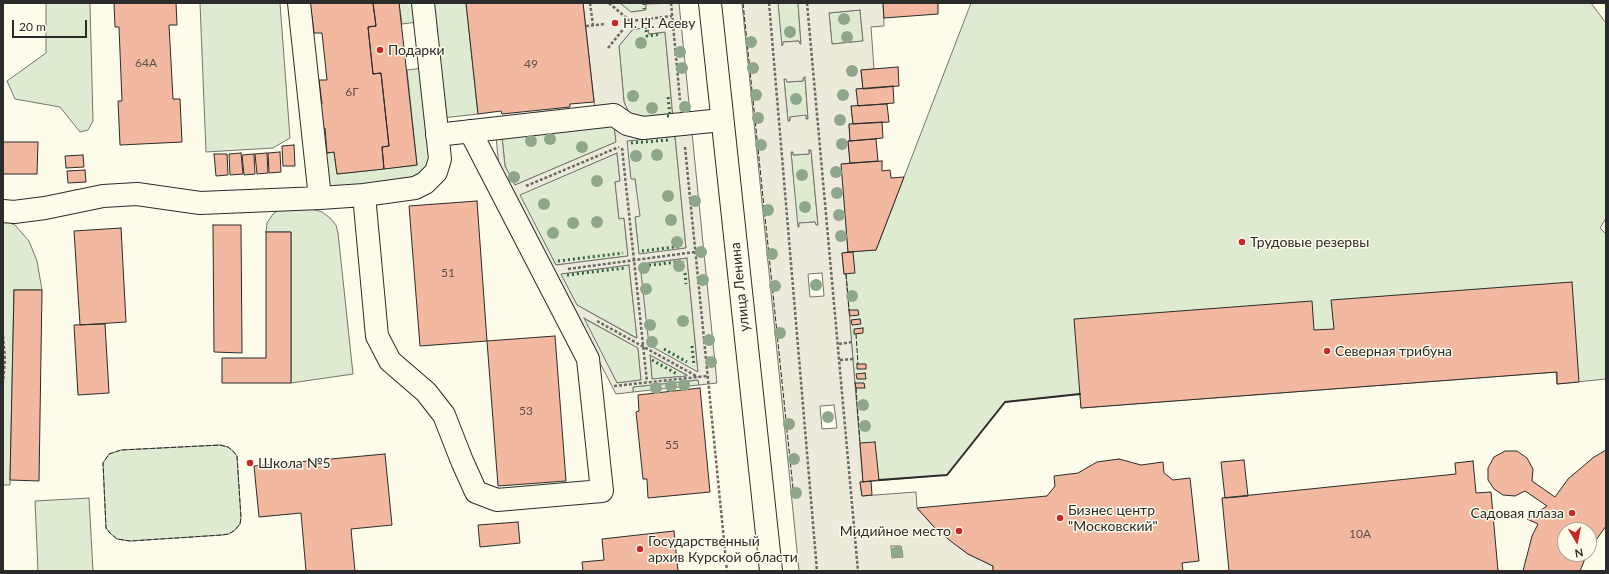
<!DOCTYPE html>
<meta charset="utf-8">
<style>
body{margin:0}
#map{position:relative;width:1609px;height:574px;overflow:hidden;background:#fdfbea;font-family:Lato,sans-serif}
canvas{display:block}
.frame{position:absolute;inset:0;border:4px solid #2b2b2b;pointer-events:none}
.north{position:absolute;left:1557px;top:522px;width:40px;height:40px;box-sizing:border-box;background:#fdfbea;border:1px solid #a9a89e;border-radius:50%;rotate:170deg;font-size:11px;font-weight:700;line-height:16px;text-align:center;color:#2b2b2b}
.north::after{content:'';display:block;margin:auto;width:14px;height:18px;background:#c62828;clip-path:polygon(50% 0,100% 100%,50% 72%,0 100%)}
.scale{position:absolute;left:12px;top:20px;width:75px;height:18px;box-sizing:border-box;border:2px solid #2b2b2b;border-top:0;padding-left:5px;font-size:12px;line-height:14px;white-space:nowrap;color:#2b2b2b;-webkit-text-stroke:3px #fdfbea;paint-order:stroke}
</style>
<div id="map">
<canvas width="1609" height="574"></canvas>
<div class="frame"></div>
<div class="north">N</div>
<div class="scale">20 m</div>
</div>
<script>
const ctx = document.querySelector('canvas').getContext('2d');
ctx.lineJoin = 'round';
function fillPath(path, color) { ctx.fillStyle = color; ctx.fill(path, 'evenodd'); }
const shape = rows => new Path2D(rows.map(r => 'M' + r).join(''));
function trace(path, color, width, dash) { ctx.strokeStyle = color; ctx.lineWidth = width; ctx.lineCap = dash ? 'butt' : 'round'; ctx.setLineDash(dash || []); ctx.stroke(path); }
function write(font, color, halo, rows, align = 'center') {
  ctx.font = font + ' Lato,sans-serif'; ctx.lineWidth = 3; ctx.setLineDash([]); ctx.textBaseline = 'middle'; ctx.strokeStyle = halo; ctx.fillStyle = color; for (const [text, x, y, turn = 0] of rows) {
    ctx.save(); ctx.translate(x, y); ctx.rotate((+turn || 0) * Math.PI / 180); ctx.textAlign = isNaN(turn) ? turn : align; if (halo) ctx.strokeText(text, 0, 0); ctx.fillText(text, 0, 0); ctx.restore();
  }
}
const green = shape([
 [46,3,90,3,93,121,88,130,80,132,60,107,15,99,7,81,46,53,46,3],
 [200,3,280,3,290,138,273,148,206,152,200,3],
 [399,3,416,3,418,22,402,24,399,3],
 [430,3,466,3,478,114,442,118,430,3],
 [620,3,654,3,646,4,646,10,630,12,620,3],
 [778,3,798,3,801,44,800,44,799,41,783,42,783,46,781,46,778,3],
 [971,3,1591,3,1606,23,1606,218,1600,228,1606,234,1606,379,1557,384,1556,372,1081,408,1080,394,1005,402,947,475,863,482,844,252,876,250,971,3],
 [860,10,863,41,832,44,829,13,860,10],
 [649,28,649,34,665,32,673,118,636,118,628,111,624,102,619,46,633,29,649,28],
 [423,68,433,154,419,180,332,188,326,183,321,154,334,152,337,174,417,165,407,70,423,68],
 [803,77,805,77,808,119,806,119,806,116,790,117,790,121,788,121,784,79,786,79,787,82,803,81,803,77],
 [614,125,616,142,515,185,505,166,502,137,614,125],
 [675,136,686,248,639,255,635,217,639,216,635,179,631,180,626,141,675,136],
 [809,150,811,150,818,225,816,226,815,222,799,223,799,227,797,227,791,152,793,152,793,155,809,154,809,150],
 [617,153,620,181,615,182,619,218,624,218,628,256,556,265,519,195,617,153],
 [312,209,322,212,330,218,336,225,338,233,353,374,291,383,291,232,266,232,267,223,273,214,279,210,312,209],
 [3,220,15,225,29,241,37,261,42,290,14,290,10,485,3,485,3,220],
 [687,258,698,372,648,345,640,264,687,258],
 [629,265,637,338,577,305,560,274,629,265],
 [583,318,638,348,641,380,617,383,583,318],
 [650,355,688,376,652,379,650,355],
 [698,380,699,385,633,392,633,387,698,380],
 [220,445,228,447,233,451,237,456,241,518,240,524,235,530,229,534,222,535,130,541,117,539,109,532,106,528,103,463,109,454,121,450,220,445],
 [89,498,93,571,38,571,35,501,89,498]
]);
const parking = shape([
 [583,3,620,3,631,12,646,10,646,4,679,3,717,383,699,385,698,380,633,387,633,392,616,394,499,167,496,137,502,137,505,166,515,185,616,142,614,125,597,127,583,3],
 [648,28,649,34,665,32,673,118,636,118,628,111,624,102,619,46,633,29,648,28],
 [675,136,686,248,639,254,635,217,640,216,635,179,631,179,627,141,675,136],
 [617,153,620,181,615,182,619,219,624,218,628,256,556,265,520,195,617,153],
 [687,258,698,372,649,345,640,264,687,258],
 [629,265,637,338,636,338,577,305,561,274,629,265],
 [584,318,638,348,641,380,617,383,584,318],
 [650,355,687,375,687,376,652,379,650,355],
 [742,3,778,3,782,46,783,45,783,42,799,41,800,44,801,44,798,3,883,3,884,26,871,27,874,69,861,70,863,89,857,89,858,106,851,106,853,124,849,125,850,141,848,141,850,163,842,164,848,252,842,253,844,274,846,274,863,482,860,482,862,496,916,492,917,508,935,528,968,554,993,566,993,571,799,571,742,3],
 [860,10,863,41,832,44,829,13,860,10],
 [805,77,808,119,806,119,806,115,790,117,790,121,788,121,784,79,786,79,787,82,803,81,803,78,805,77],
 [809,150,811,150,818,225,816,225,815,222,799,223,799,227,798,227,791,152,793,152,793,155,809,154,809,150],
 [822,273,824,296,810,297,808,274,822,273],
 [834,405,837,428,822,429,820,406,834,405],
 [891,546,901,546,903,557,892,558,891,546]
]);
const building = shape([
 [114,3,176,3,177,25,169,25,173,99,180,99,182,142,120,145,118,101,122,101,119,27,115,27,114,3],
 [306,3,373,3,376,26,368,27,373,74,381,73,389,146,382,147,384,169,337,174,334,152,327,153,325,128,320,129,317,104,322,104,319,80,327,80,322,33,314,33,311,9,307,9,306,3],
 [373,3,399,3,417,165,384,169,382,147,389,146,381,73,373,74,368,27,376,26,373,3],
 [466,3,583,3,594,102,570,104,570,107,502,114,501,111,478,114,466,3],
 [883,3,938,3,938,14,884,18,883,3],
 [898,67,899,86,863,89,861,70,898,67],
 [893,86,894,103,858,106,856,89,893,86],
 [887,104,889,122,853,124,851,106,887,104],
 [882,122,883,138,850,141,849,124,882,122],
 [876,139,878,161,850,163,848,141,876,139],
 [3,142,38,142,37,174,3,174,3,142],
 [294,145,295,166,283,166,282,146,294,145],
 [280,152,281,172,269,173,268,153,280,152],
 [241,153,243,174,230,175,229,154,241,153],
 [267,153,268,173,257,174,255,154,267,153],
 [214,154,227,154,228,175,216,176,214,154],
 [254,154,255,174,244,175,242,155,254,154],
 [83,155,84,167,66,168,65,156,83,155],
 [882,161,882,171,890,170,891,178,904,177,876,250,848,252,841,164,882,161],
 [85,170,86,182,68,183,67,171,85,170],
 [477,201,487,341,420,346,409,206,477,201],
 [213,225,241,225,242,353,214,352,213,225],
 [121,228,126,322,80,325,74,231,121,228],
 [266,232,291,232,291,383,222,383,222,358,266,358,266,232],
 [853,252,855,273,844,274,842,253,853,252],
 [1572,282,1579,382,1557,384,1557,372,1081,408,1074,319,1312,301,1314,330,1334,329,1331,300,1572,282],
 [14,290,42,290,39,481,10,480,14,290],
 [849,310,858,310,859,315,850,316,849,310],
 [860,319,861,324,852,325,851,320,860,319],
 [105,324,109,393,78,395,74,325,105,324],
 [863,328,863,333,854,334,854,329,863,328],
 [555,336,566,481,498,486,487,341,555,336],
 [857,364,866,364,866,369,857,369,857,364],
 [865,373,866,379,857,379,856,374,865,373],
 [855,383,864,383,865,388,856,388,855,383],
 [700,388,710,492,648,498,647,479,643,479,636,412,639,411,638,395,700,388],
 [875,442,879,480,863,482,860,443,875,442],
 [1606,450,1606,526,1589,550,1589,530,1565,530,1565,554,1587,554,1580,571,1523,571,1532,536,1538,524,1527,519,1547,506,1525,491,1515,496,1503,495,1494,489,1488,480,1488,468,1494,457,1505,451,1517,451,1527,458,1533,469,1532,481,1555,497,1568,479,1594,457,1606,450],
 [385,454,392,525,351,529,355,571,306,571,301,513,259,517,254,466,385,454],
 [1119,459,1141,465,1163,462,1164,473,1173,480,1190,478,1199,561,1182,563,1183,571,993,571,993,566,968,554,953,543,935,528,917,508,1047,496,1055,486,1054,476,1078,473,1097,462,1119,459],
 [1244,460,1248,496,1225,498,1221,462,1244,460],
 [1473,461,1476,493,1491,492,1498,571,1229,571,1222,498,1456,474,1455,463,1473,461],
 [871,481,872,495,862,496,860,482,871,481],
 [518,522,520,543,480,547,478,525,518,522],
 [674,531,678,571,583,571,582,562,604,560,602,539,674,531]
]);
const path = shape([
 [590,3,593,25],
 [609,3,630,21],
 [671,3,680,100],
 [769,3,817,571],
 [807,3,858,571],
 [586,26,605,24],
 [608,48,630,21,672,16],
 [685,147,727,571],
 [622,148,647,382],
 [526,186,619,147],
 [568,269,695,252],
 [597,321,698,377],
 [3,336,5,360,3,382],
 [839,344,852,342],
 [840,360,853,359],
 [614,386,707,376]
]);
const minor = shape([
 [299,3,320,198,364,195],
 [423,3,440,159,436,172,425,183,415,188,364,195,377,336,390,361,426,392,444,415,462,461,476,492,497,500,602,491,588,359,470,131],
 [437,135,614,115,627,124,643,128,722,120],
 [3,211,14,212,45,208,103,196,137,194,200,203,320,198]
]);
const major = shape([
 [710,3,771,571]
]);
const hedge = shape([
 [644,3,644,9],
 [646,30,647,36,661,34],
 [667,116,670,116,668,96],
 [631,143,668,140],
 [642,251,682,246],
 [558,261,623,253],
 [644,266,684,261],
 [685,273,686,284],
 [567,275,625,268],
 [692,346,694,366],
 [664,349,687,362],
 [652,360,677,374]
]);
const fence = shape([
 [743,3,794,498],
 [846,274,849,310],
 [856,334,858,364],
 [856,388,860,443],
 [220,445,228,447,233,451,237,456,241,518,240,524,235,530,229,534,222,535,130,541,117,539,109,532,106,528,103,463,109,454,121,450,220,445]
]);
const wall = shape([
 [879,480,947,475,1005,402,1080,394]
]);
const trees = [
 [844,19],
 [790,32],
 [847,37],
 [751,42],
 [641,43],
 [680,52],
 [682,68],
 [753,68],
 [852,71],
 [756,95],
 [843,95],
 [633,96],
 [796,99],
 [685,107],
 [652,108],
 [758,118],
 [840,120],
 [550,139],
 [531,141],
 [842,144],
 [761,145],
 [582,147],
 [657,155],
 [636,156],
 [836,172],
 [802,175],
 [514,177],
 [597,181],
 [837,193],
 [668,196],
 [695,201],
 [544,204],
 [805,207],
 [768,210],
 [839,215],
 [671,220],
 [597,222],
 [573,223],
 [553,233],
 [841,236],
 [677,242],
 [701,252],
 [772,254],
 [679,266],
 [644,268],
 [703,280],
 [816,285],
 [775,286],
 [646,289],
 [852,296],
 [683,321],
 [650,325],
 [780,333],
 [709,340],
 [652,342],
 [711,362],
 [684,385],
 [671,386],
 [656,388],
 [863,405],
 [828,417],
 [789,424],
 [865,426],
 [794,459],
 [796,493],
 [897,552]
];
const markers = [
 [615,23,4,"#c62828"],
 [380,50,4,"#c62828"],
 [1242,242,4,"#c62828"],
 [1327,351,4,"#c62828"],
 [250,463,4,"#c62828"],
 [1572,513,4,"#c62828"],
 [1060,518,4,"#c62828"],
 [959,531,4,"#c62828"],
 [640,549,4,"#c62828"]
];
const numberNames = [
 ["64А",146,63],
 ["49",531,64],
 ["6Г",352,92],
 ["51",448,273],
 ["53",526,411],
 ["55",672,445],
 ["10А",1360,534]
];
const poiNames = [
 ["Н. Н. Асеву",623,23],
 ["Подарки",388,50],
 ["Трудовые резервы",1250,242],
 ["Северная трибуна",1335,351],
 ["Школа №5",258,463],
 ["Бизнес центр",1068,510],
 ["\"Московский\"",1068,526],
 ["Садовая плаза",1564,513,"right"],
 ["Мидийное место",951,531,"right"],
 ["Государственный",648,541],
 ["архив Курской области",648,557]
];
const streetNames = [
 ["улица Ленина",740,287,-96]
];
fillPath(green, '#deebd1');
trace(green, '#74746e', 1);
fillPath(parking, '#eceadb');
trace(parking, '#74746e', 1);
fillPath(building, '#f2b8a0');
trace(building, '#2b2b2b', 1);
trace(minor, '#2b2b2b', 24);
trace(major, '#2b2b2b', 24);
trace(path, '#6a6964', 2.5, [3, 2]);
trace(minor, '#fdfbea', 22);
trace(major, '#fdfbea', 22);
trace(hedge, '#34623c', 3, [2, 3]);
trace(fence, '#2b2b2b', 1, [5, 2]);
trace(wall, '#2b2b2b', 2);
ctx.fillStyle = '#8ea78a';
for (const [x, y] of trees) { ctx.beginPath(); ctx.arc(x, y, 6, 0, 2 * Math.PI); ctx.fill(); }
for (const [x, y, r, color] of markers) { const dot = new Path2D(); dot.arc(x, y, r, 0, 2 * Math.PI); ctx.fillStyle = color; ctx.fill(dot); trace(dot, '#fdfbea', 1.5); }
write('12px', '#5d4e48', null, numberNames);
write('14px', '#2b2b2b', '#fdfbea', poiNames, 'left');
write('14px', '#2b2b2b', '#fdfbea', streetNames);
</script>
